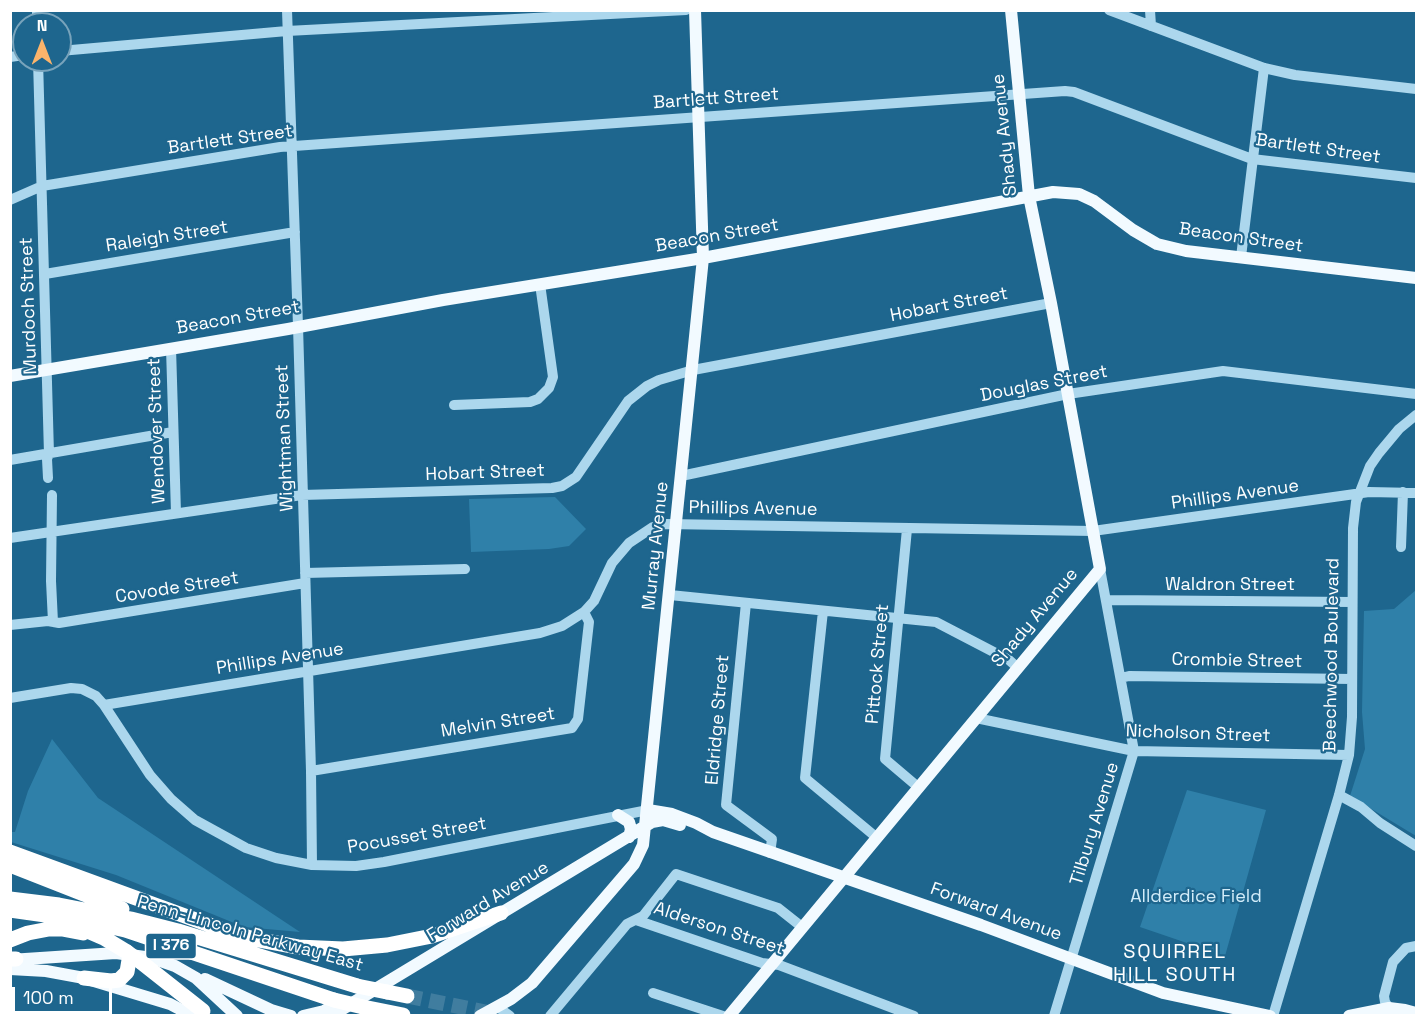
<!DOCTYPE html>
<style>
body{margin:0}
#map{position:relative;width:1427px;height:1026px;overflow:hidden;background:#1e668e;font-family:"Space Grotesk",sans-serif}
canvas{display:block}
.frame{position:absolute;inset:0;border:12px solid #fff;pointer-events:none}
.north{position:absolute;left:12px;top:12px;width:60px;height:60px;box-sizing:border-box;background:#1e668e;border:2px solid #78a3bb;border-radius:50%;rotate:0deg;font-size:16px;font-weight:700;line-height:24px;text-align:center;color:#fff}
.north::after{content:'';display:block;margin:auto;width:21px;height:27px;background:#fbb46b;clip-path:polygon(50% 0,100% 100%,50% 72%,0 100%)}
.scale{position:absolute;left:12px;top:987px;width:100px;height:27px;box-sizing:border-box;border:3px solid #fff;border-top:0;padding-left:8px;font-size:18px;line-height:21px;white-space:nowrap;color:#fff;-webkit-text-stroke:4px #1e668e;paint-order:stroke}
</style>
<div id="map">
<canvas width="1427" height="1026"></canvas>
<div class="frame"></div>
<div class="north">N</div>
<div class="scale">100 m</div>
</div>
<script>
const ctx = document.querySelector('canvas').getContext('2d');
ctx.lineJoin = 'round';
function fillPath(path, color) { ctx.fillStyle = color; ctx.fill(path, 'evenodd'); }
const shape = rows => new Path2D(rows.map(r => 'M' + r).join(''));
function trace(path, color, width, dash) { ctx.strokeStyle = color; ctx.lineWidth = width; ctx.lineCap = dash ? 'butt' : 'round'; ctx.setLineDash(dash || []); ctx.stroke(path); }
function write(font, color, halo, rows, align = 'center') {
  ctx.font = font + ' "Space Grotesk",sans-serif'; ctx.lineWidth = 4.5; ctx.setLineDash([]); ctx.textBaseline = 'middle'; ctx.strokeStyle = halo; ctx.fillStyle = color; for (const [text, x, y, turn = 0] of rows) {
    ctx.save(); ctx.translate(x, y); ctx.rotate((+turn || 0) * Math.PI / 180); ctx.textAlign = isNaN(turn) ? turn : align; if (halo) ctx.strokeText(text, 0, 0); ctx.fillText(text, 0, 0); ctx.restore();
  }
}
const green = shape([
 [555,497,586,529,569,546,549,549,471,552,469,499],
 [1416,590,1416,836,1350,796,1365,749,1362,712,1364,611,1394,609],
 [52,739,98,798,300,932,244,927,116,875,11,842,11,832,15,832,28,791],
 [1187,790,1266,810,1225,956,1140,927]
]);
const highwayTunnel = shape([
 [407,996,505,1016]
]);
const minor = shape([
 [37,10,37,24],
 [287,10,298,326,311,771,312,865],
 [1109,10,1264,68,1295,75,1416,89],
 [1150,10,1151,26],
 [60,51,287,31,686,10],
 [10,57,24,55],
 [38,60,49,454,47,459,48,478],
 [10,200,42,186,280,147,1065,91,1074,92,1252,159,1416,178],
 [1241,257,1264,68],
 [45,274,295,232],
 [171,348,176,513],
 [454,405,530,402,538,399,549,388,553,377,540,284],
 [10,460,173,432],
 [681,476,1068,394,1223,371,1416,394],
 [52,495,51,581,53,622],
 [907,529,885,759,918,787],
 [10,538,302,495,552,488,562,486,576,477,628,401,647,386,659,380,693,370,1051,303],
 [1401,547,1403,492],
 [305,573,465,569],
 [670,595,936,622,1009,660,1018,668],
 [1107,600,1352,602],
 [746,603,726,805,772,839,770,853],
 [823,611,805,778,876,837],
 [10,625,48,621,59,623,305,583],
 [1121,678,1129,676,1352,679],
 [10,698,71,688,82,689,96,696,104,705,150,775,171,799,195,820,246,848,276,858,312,865,356,866,384,862,648,810],
 [104,705,540,633,562,626,584,612,594,601,612,563,629,543,653,527,666,524,1093,531,1369,492,1416,493],
 [976,718,1134,751,1349,755],
 [311,771,572,728,578,719,589,622,584,612],
 [1339,795,1361,807,1380,823,1416,846],
 [636,920,762,963,779,965,914,1016],
 [653,993,723,1016],
 [498,1007,510,1016],
 [550,1016,627,924,643,916,676,874,778,908,802,927],
 [1054,1016,1134,751,1100,569],
 [1273,1016,1339,795,1349,755,1352,717,1353,528,1356,502,1370,466,1379,453,1399,429,1416,415],
 [1394,1016,1385,1002,1384,996,1393,962,1406,948,1416,946]
]);
const major = shape([
 [10,376,288,329,443,300,703,258,1053,192,1079,194,1094,201,1133,230,1157,244,1186,251,1416,278],
 [648,810,672,814,696,823,713,832,981,925,1163,993,1270,1016],
 [618,815,629,822,631,829,629,837],
 [10,960,116,953,152,958,175,966,196,978,237,1016],
 [10,969,46,971,84,978,170,1004,193,1016],
 [205,979,271,1010,291,1016],
 [303,1016,324,1011,338,1003],
 [331,1016,652,822,663,820,680,825],
 [480,1016,511,999,532,983,634,864,643,845,703,258,695,10],
 [729,1016,1100,569,1051,303,1029,196,1011,10],
 [1349,1016,1389,1008,1405,1010,1416,1013]
]);
const highway = shape([
 [10,852,226,931,254,939,298,947,343,949,387,945,432,936,501,913],
 [10,865,122,909],
 [10,899,59,905,131,919,178,931,357,986],
 [10,910,81,920,125,930,334,1000],
 [74,925,104,938,127,952],
 [10,940,28,933,49,929,62,929,83,933],
 [10,959,16,959],
 [141,962,203,1011],
 [84,978,111,981,119,980,127,972,129,960],
 [387,992,407,996],
 [363,1007,403,1015]
]);
const highwayBridge = shape([
 [127,952,141,962],
 [357,986,387,992],
 [334,1000,363,1007]
]);
const shields = [
 [171,946,51]
];
const shieldNames = [
 ["I 376",171,946]
];
const streetNames = [
 ["Bartlett Street",716,99,-4],
 ["Shady Avenue",1005,135,-96],
 ["Bartlett Street",230,140,-8],
 ["Bartlett Street",1318,149,8],
 ["Beacon Street",717,236,-10],
 ["Raleigh Street",167,237,-9],
 ["Beacon Street",1241,238,8],
 ["Hobart Street",949,305,-11],
 ["Murdoch Street",29,306,-92],
 ["Beacon Street",238,318,-10],
 ["Douglas Street",1044,384,-11],
 ["Wendover Street",157,431,-92],
 ["Wightman Street",285,438,-92],
 ["Hobart Street",485,473,-2],
 ["Phillips Avenue",1235,495,-8],
 ["Phillips Avenue",753,509,1],
 ["Murray Avenue",656,546,-84],
 ["Waldron Street",1230,585],
 ["Covode Street",177,588,-9],
 ["Shady Avenue",1035,618,-50],
 ["Beechwood Boulevard",1332,655,-89],
 ["Phillips Avenue",280,659,-9],
 ["Crombie Street",1237,661,1],
 ["Pittock Street",878,664,-85],
 ["Eldridge Street",718,720,-85],
 ["Melvin Street",498,723,-9],
 ["Nicholson Street",1198,734,2],
 ["Tilbury Avenue",1095,824,-73],
 ["Pocusset Street",417,836,-10],
 ["Forward Avenue",488,902,-31],
 ["Forward Avenue",996,912,20],
 ["Alderson Street",719,929,18],
 ["Penn-Lincoln Parkway East",250,934,16]
];
const parkNames = [
 ["Allderdice Field",1196,897]
];
const neighbourhoodNames = [
 ["SQUIRREL",1175,953],
 ["HILL SOUTH",1175,976]
];
fillPath(green, '#2f80a9');
trace(highwayTunnel, '#407d9f', 15, [15, 8]);
trace(minor, '#acd7ed', 10);
trace(major, '#f2faff', 12);
trace(highway, '#fff', 15);
trace(highwayBridge, '#fff', 15);
for (const [x, y, w] of shields) { const box = new Path2D(); box.roundRect(x - w / 2, y - 13, w, 26, 4.5); ctx.fillStyle = '#1e668e'; ctx.fill(box); trace(box, '#fff', 1.5); }
write('bold 16px', '#fff', null, shieldNames);
write('18px', '#fff', '#1e668e', streetNames);
write('18px', '#d2ecf9', '#1e668e', parkNames);
ctx.letterSpacing = '1.5px';
write('20px', '#fff', '#1e668e', neighbourhoodNames);
ctx.letterSpacing = '0px';
</script>
